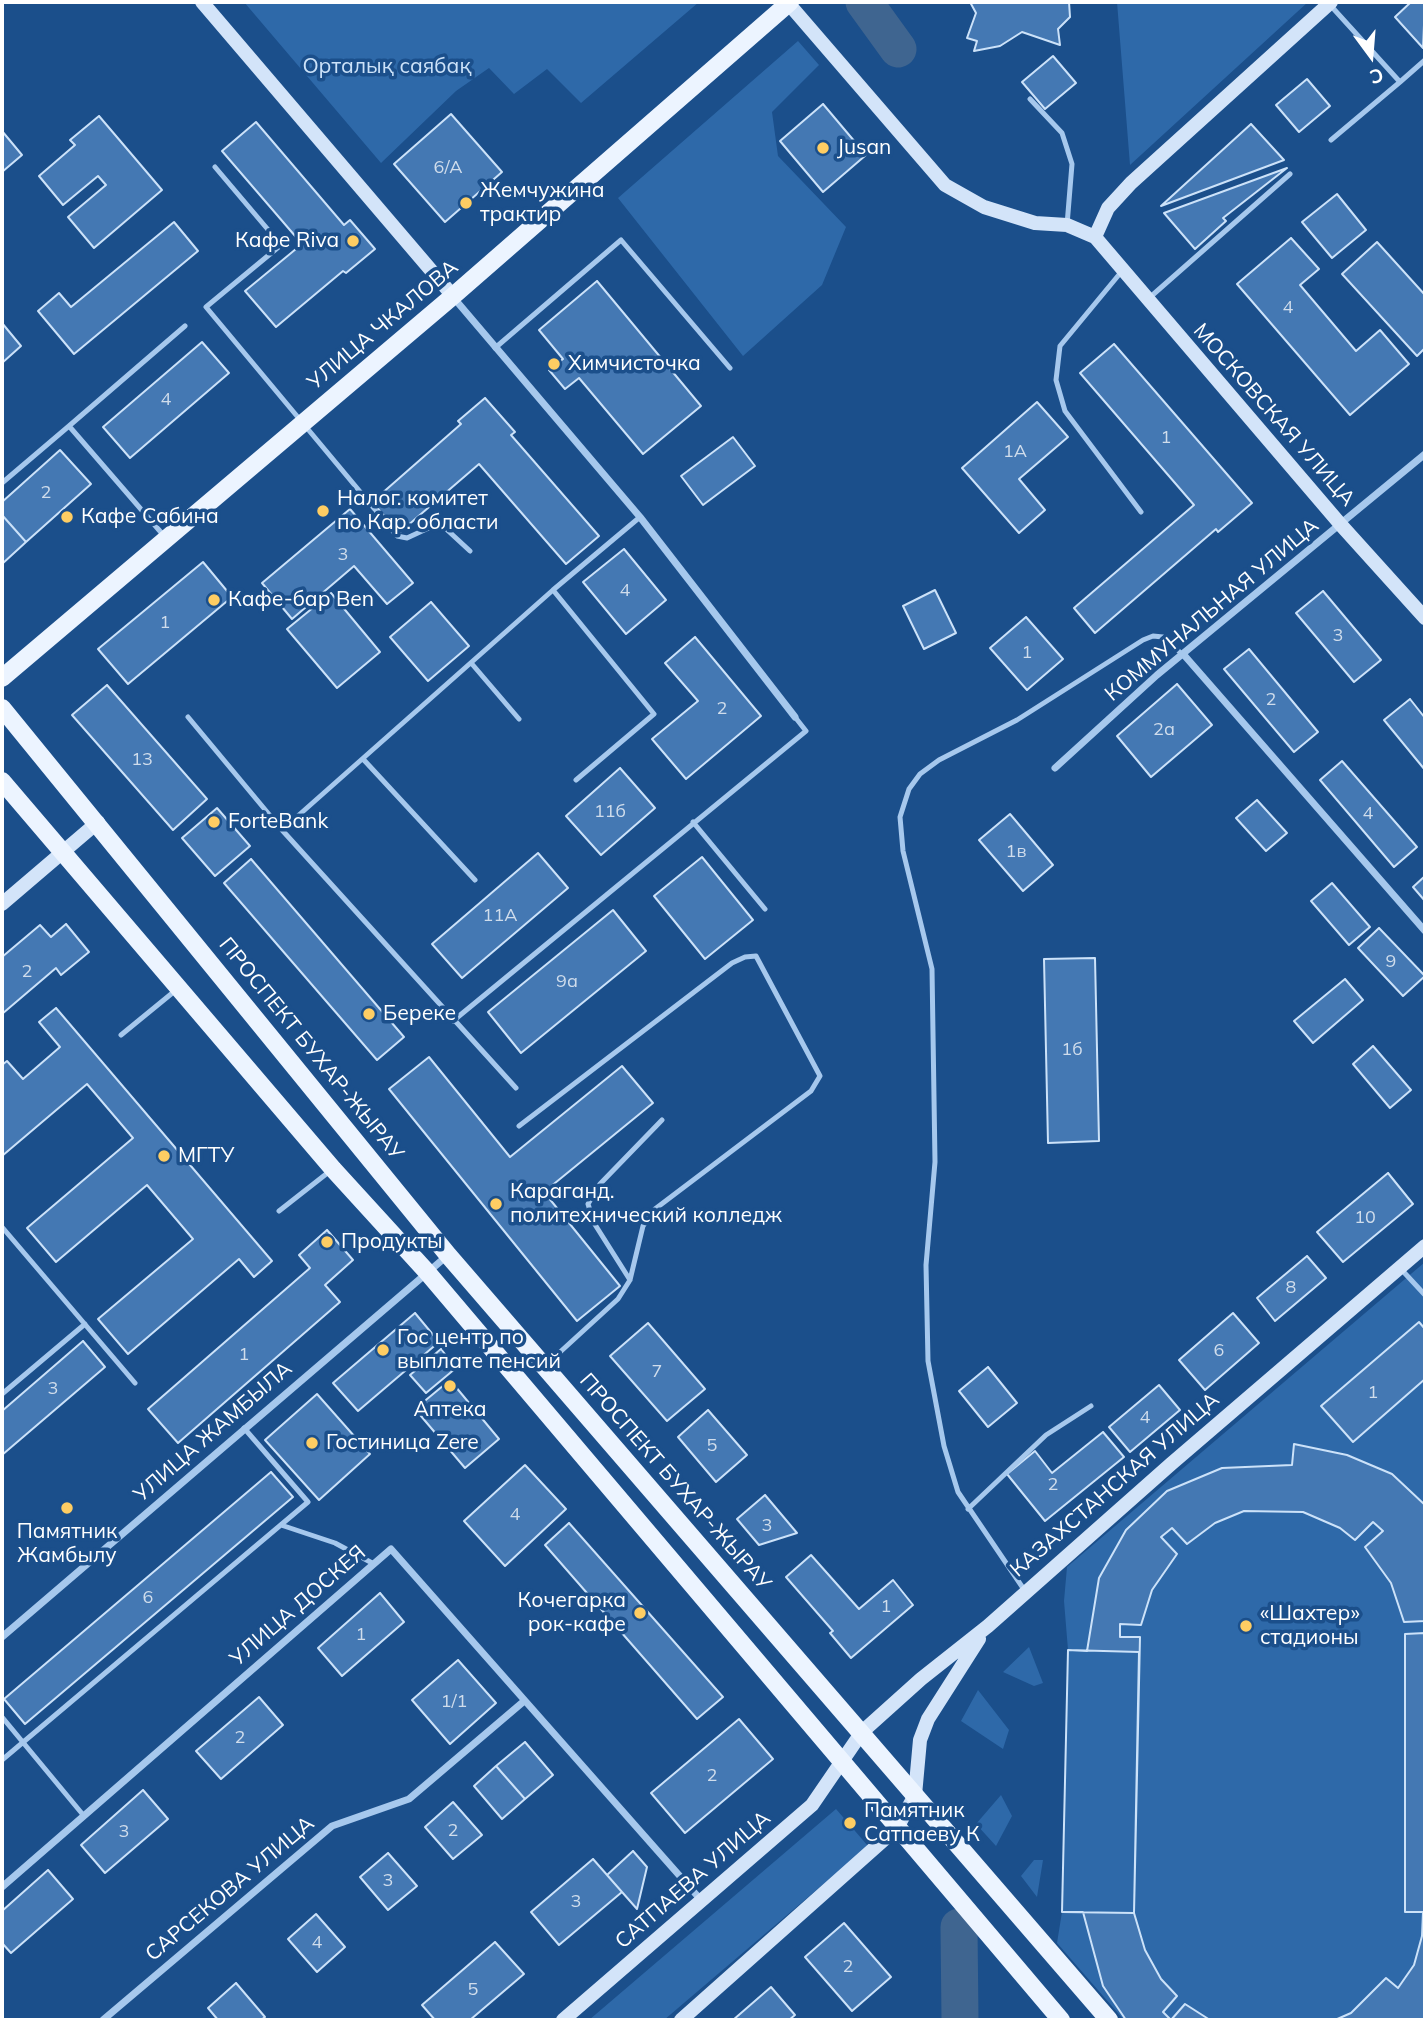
<!DOCTYPE html>
<meta charset="utf-8">
<style>
body{margin:0}
#map{position:relative;width:1427px;height:2022px;overflow:hidden;background:#1b4f8b;font-family:Mulish,sans-serif}
canvas{display:block}
.frame{position:absolute;inset:0;border:4px solid #fff;pointer-events:none}
.north{position:absolute;left:1336px;top:21px;width:70px;height:70px;-webkit-text-stroke:5px #1b4f8b;paint-order:stroke;rotate:164deg;font-size:19px;font-weight:700;line-height:28px;text-align:center;color:#fff}
.north::after{content:'';display:block;margin:auto;width:24px;height:32px;background:#fff;clip-path:polygon(50% 0,100% 100%,50% 72%,0 100%)}
</style>
<div id="map">
<canvas width="1427" height="2022"></canvas>
<div class="frame"></div>
<div class="north">С</div>
</div>
<script>
const ctx = document.querySelector('canvas').getContext('2d');
ctx.lineJoin = 'round';
function fillPath(path, color) { ctx.fillStyle = color; ctx.fill(path, 'evenodd'); }
const shape = rows => new Path2D(rows.map(r => 'M' + r).join(''));
function trace(path, color, width, dash) { ctx.strokeStyle = color; ctx.lineWidth = width; ctx.lineCap = dash ? 'butt' : 'round'; ctx.setLineDash(dash || []); ctx.stroke(path); }
function write(font, color, halo, rows, align = 'center') {
  ctx.font = font + ' Mulish,sans-serif'; ctx.lineWidth = 7; ctx.setLineDash([]); ctx.textBaseline = 'middle'; ctx.strokeStyle = halo; ctx.fillStyle = color; for (const [text, x, y, turn = 0] of rows) {
    ctx.save(); ctx.translate(x, y); ctx.rotate((+turn || 0) * Math.PI / 180); ctx.textAlign = isNaN(turn) ? turn : align; if (halo) ctx.strokeText(text, 0, 0); ctx.fillText(text, 0, 0); ctx.restore();
  }
}
const green = shape([
 [244,2,699,2,581,103,547,69,514,94,489,68,456,91,381,163],
 [1117,2,1308,2,1130,165],
 [798,41,819,65,772,112,778,156,846,227,822,285,743,356,618,198],
 [1425,1262,1425,2020,1124,2020,1057,1943,1062,1912,1068,1650,1064,1601,1067,1567],
 [1029,1647,1043,1683,1034,1686,1003,1672],
 [978,1690,1009,1730,1003,1749,961,1721],
 [1001,1795,1012,1816,996,1846,976,1824],
 [836,1809,868,1846,664,2020,589,2020],
 [1034,1860,1043,1860,1037,1897,1021,1876]
]);
const river = shape([
 [864,2,898,49],
 [959,1927,960,2020]
]);
const building = shape([
 [970,2,1069,2,1070,17,1058,29,1060,45,1022,32,1000,46,974,51,977,41,967,38,976,13,970,2],
 [1411,2,1425,2,1423,48,1395,17,1411,2],
 [1053,56,1076,83,1045,109,1022,82,1053,56],
 [1307,79,1330,106,1299,132,1276,105,1307,79],
 [823,104,866,155,823,192,780,141,823,104],
 [451,114,502,172,445,222,394,164,451,114],
 [99,116,162,190,94,248,68,217,106,185,98,176,63,205,39,176,75,145,70,140,99,116],
 [256,122,344,225,350,220,375,249,346,273,343,271,276,327,245,291,302,244,222,151,256,122],
 [1251,124,1284,160,1161,206,1251,124],
 [2,131,22,155,2,172,2,131],
 [1287,168,1223,218,1226,221,1195,249,1164,213,1287,168],
 [1337,194,1366,230,1332,258,1302,222,1337,194],
 [174,222,198,251,74,354,38,311,59,293,71,307,174,222],
 [1291,238,1319,269,1300,285,1356,351,1380,330,1409,364,1350,415,1237,284,1291,238],
 [1377,242,1425,295,1425,348,1417,356,1342,274,1377,242],
 [597,281,701,406,643,454,579,378,565,389,549,370,563,359,539,330,597,281],
 [2,323,21,346,2,363,2,323],
 [202,342,229,373,130,458,103,427,202,342],
 [1114,344,1252,503,1218,532,1216,529,1095,633,1074,608,1194,505,1080,373,1114,344],
 [485,398,515,432,511,435,599,536,566,564,479,464,399,533,372,502,461,424,458,421,485,398],
 [1037,402,1068,437,1019,479,1045,510,1019,533,962,468,1037,402],
 [733,437,755,466,703,505,681,476,733,437],
 [60,450,91,484,26,542,2,515,2,502,60,450],
 [350,509,413,583,387,604,354,566,292,619,262,583,350,509],
 [2,515,26,542,2,564,2,515],
 [624,549,666,600,626,634,583,582,624,549],
 [203,562,232,597,128,684,98,649,203,562],
 [935,590,956,633,924,649,903,606,935,590],
 [1323,591,1381,660,1354,682,1296,613,1323,591],
 [331,593,380,652,337,688,287,629,331,593],
 [431,602,469,646,428,681,390,637,431,602],
 [1026,617,1063,659,1027,690,990,648,1026,617],
 [695,637,761,716,686,779,652,739,698,701,665,663,695,637],
 [1249,649,1318,732,1294,752,1224,669,1249,649],
 [1177,684,1212,725,1151,777,1117,736,1177,684],
 [107,685,207,799,173,830,72,715,107,685],
 [1410,699,1425,718,1425,770,1384,720,1410,699],
 [1342,761,1417,847,1394,867,1320,780,1342,761],
 [620,768,655,808,601,855,566,816,620,768],
 [1257,800,1287,833,1266,851,1236,818,1257,800],
 [217,808,250,846,215,876,182,838,217,808],
 [1010,814,1053,865,1023,891,979,840,1010,814],
 [538,853,568,888,462,978,432,944,538,853],
 [702,857,753,920,705,959,654,896,702,857],
 [251,859,404,1037,377,1060,224,883,251,859],
 [1425,876,1425,901,1413,887,1425,876],
 [1332,883,1370,927,1349,945,1311,901,1332,883],
 [613,910,646,951,521,1053,488,1012,613,910],
 [66,924,89,952,61,975,56,968,2,1014,2,957,40,925,51,937,66,924],
 [1379,928,1425,976,1403,996,1358,948,1379,928],
 [1095,958,1099,1141,1048,1143,1044,959,1095,958],
 [1345,979,1363,1000,1313,1043,1294,1021,1345,979],
 [56,1008,272,1261,254,1277,239,1259,128,1354,98,1319,193,1239,147,1185,56,1262,27,1228,133,1138,87,1084,2,1156,2,1065,7,1061,23,1079,60,1047,39,1022,56,1008],
 [1373,1046,1411,1090,1390,1108,1353,1064,1373,1046],
 [429,1057,510,1157,622,1066,653,1103,544,1192,620,1286,577,1321,389,1089,429,1057],
 [1388,1173,1413,1204,1343,1262,1317,1232,1388,1173],
 [327,1230,353,1260,325,1285,340,1302,178,1443,148,1409,310,1268,299,1255,327,1230],
 [1307,1256,1326,1278,1275,1321,1257,1298,1307,1256],
 [415,1313,439,1342,358,1411,333,1383,415,1313],
 [1233,1313,1259,1343,1205,1390,1179,1360,1233,1313],
 [1419,1322,1425,1329,1425,1379,1353,1442,1321,1406,1419,1322],
 [648,1323,705,1389,667,1421,610,1356,648,1323],
 [83,1341,105,1367,2,1455,2,1411,83,1341],
 [441,1349,456,1368,426,1393,410,1375,441,1349],
 [988,1367,1017,1403,988,1427,959,1391,988,1367],
 [450,1380,499,1439,465,1468,415,1409,450,1380],
 [1159,1385,1180,1410,1130,1452,1109,1427,1159,1385],
 [317,1394,370,1454,319,1500,265,1440,317,1394],
 [708,1410,747,1455,716,1482,678,1437,708,1410],
 [1103,1432,1124,1457,1045,1521,1007,1474,1035,1451,1052,1473,1103,1432],
 [1294,1444,1347,1455,1392,1474,1425,1505,1425,1621,1404,1622,1391,1583,1365,1547,1383,1531,1373,1522,1355,1540,1340,1528,1303,1512,1244,1511,1215,1523,1187,1544,1172,1528,1161,1537,1177,1554,1152,1590,1141,1625,1120,1624,1120,1637,1140,1637,1134,1913,1145,1950,1161,1979,1177,1996,1163,2012,1171,2020,1185,2004,1210,2020,1126,2020,1103,1986,1083,1912,1062,1912,1068,1650,1087,1651,1099,1578,1126,1530,1167,1491,1222,1468,1292,1465,1294,1444],
 [525,1465,566,1509,505,1566,464,1521,525,1465],
 [271,1472,293,1497,25,1724,4,1699,271,1472],
 [765,1495,797,1533,759,1545,737,1519,765,1495],
 [569,1523,723,1697,697,1719,545,1545,569,1523],
 [811,1555,859,1609,893,1580,913,1605,851,1658,830,1633,833,1631,786,1577,811,1555],
 [380,1593,404,1622,342,1676,318,1648,380,1593],
 [1425,1633,1425,2020,1335,2020,1351,2013,1386,1978,1398,1988,1414,1965,1422,1936,1423,1912,1405,1912,1405,1634,1425,1633],
 [1068,1650,1139,1652,1134,1913,1062,1912,1068,1650],
 [458,1660,496,1703,450,1744,412,1700,458,1660],
 [259,1697,283,1725,221,1779,196,1751,259,1697],
 [739,1719,773,1759,685,1833,651,1793,739,1719],
 [525,1742,553,1775,525,1799,496,1766,525,1742],
 [496,1766,525,1799,502,1819,474,1786,496,1766],
 [143,1790,168,1819,105,1873,81,1845,143,1790],
 [453,1802,482,1835,453,1859,425,1827,453,1802],
 [633,1851,647,1867,637,1909,607,1875,633,1851],
 [388,1853,417,1886,388,1910,360,1877,388,1853],
 [593,1859,622,1892,559,1945,531,1912,593,1859],
 [48,1870,73,1899,11,1953,2,1943,2,1911,48,1870],
 [316,1914,345,1947,317,1972,288,1939,316,1914],
 [844,1923,891,1977,852,2011,805,1957,844,1923],
 [495,1942,524,1974,470,2020,435,2020,422,2005,495,1942],
 [236,1983,265,2017,261,2020,218,2020,208,2008,236,1983],
 [771,1987,795,2015,789,2020,733,2020,771,1987]
]);
const lane = shape([
 [1331,6,1400,82,1425,60],
 [1030,99,1062,133,1072,164,1067,225],
 [1331,140,1400,82],
 [215,167,281,245,206,307,397,536,407,538,435,525,444,527,470,551],
 [1122,271,1060,346,1056,380,1065,411,1141,512],
 [1148,299,1290,174],
 [495,348,621,240,730,368],
 [69,426,185,326],
 [2,483,69,426,165,537],
 [472,664,519,719],
 [188,717,282,830,516,1088],
 [363,759,475,880],
 [576,780,654,714,553,590,640,517],
 [693,822,765,909],
 [282,830,553,590],
 [453,1021,806,731,795,717],
 [121,1035,176,990],
 [519,1126,732,963,745,957,756,956,820,1076,811,1091,655,1209,643,1226,630,1280,618,1299,547,1364],
 [279,1211,330,1171],
 [2,1227,135,1383],
 [1400,1268,1425,1295],
 [630,1280,594,1223,588,1204,600,1184,662,1120],
 [2,1394,85,1324],
 [968,1509,1046,1435,1091,1406],
 [281,1525,335,1543,374,1564],
 [1025,1591,958,1492,944,1446,928,1361,926,1265,935,1162,932,969,903,851,900,817,909,789,920,774,939,760,1017,720,1143,640,1153,636,1163,637,1183,655],
 [2,1717,84,1816],
 [2,1760,308,1502,244,1428]
]);
const street = shape([
 [453,297,640,517,795,717],
 [1184,655,1425,931],
 [1055,768,1157,675,1425,454],
 [2,1637,448,1255],
 [2,1887,391,1549,701,1900],
 [103,2020,332,1826,409,1799,523,1702]
]);
const secondary = shape([
 [202,2,453,296],
 [788,3,945,185,984,207,1035,223,1067,225,1095,237,1341,525,1425,618],
 [1095,237,1108,208,1131,183,1331,2],
 [2,904,98,822],
 [563,2020,812,1805,862,1732,921,1679,988,1626,1171,1464,1425,1246],
 [681,2020,897,1828,915,1795,920,1740,928,1719,979,1639]
]);
const primary = shape([
 [2,678,453,296,790,2],
 [2,708,448,1255,1109,2020],
 [2,781,333,1169,427,1272,1061,2020]
]);
const markers = [
 [823,148,7,"#fecd63"],
 [466,203,7,"#fecd63"],
 [353,241,7,"#fecd63"],
 [554,364,7,"#fecd63"],
 [323,511,7,"#fecd63"],
 [67,517,7,"#fecd63"],
 [214,600,7,"#fecd63"],
 [214,822,7,"#fecd63"],
 [369,1014,7,"#fecd63"],
 [164,1156,7,"#fecd63"],
 [496,1204,7,"#fecd63"],
 [327,1242,7,"#fecd63"],
 [383,1350,7,"#fecd63"],
 [450,1386,7,"#fecd63"],
 [312,1443,7,"#fecd63"],
 [67,1508,7,"#fecd63"],
 [640,1613,7,"#fecd63"],
 [1246,1626,7,"#fecd63"],
 [850,1823,7,"#fecd63"]
];
const numberNames = [
 ["6/А",448,168],
 ["4",1288,308],
 ["4",166,400],
 ["1",1166,438],
 ["1А",1015,452],
 ["2",46,493],
 ["3",343,555],
 ["4",625,591],
 ["1",165,623],
 ["3",1338,636],
 ["1",1027,653],
 ["2",1271,700],
 ["2",722,709],
 ["2а",1164,730],
 ["13",142,760],
 ["11б",610,812],
 ["4",1368,814],
 ["1в",1016,852],
 ["11А",500,916],
 ["9",1391,962],
 ["2",27,972],
 ["9а",567,982],
 ["1б",1072,1050],
 ["10",1365,1218],
 ["8",1291,1288],
 ["6",1219,1351],
 ["1",244,1355],
 ["7",657,1372],
 ["3",53,1389],
 ["1",1373,1393],
 ["4",1145,1418],
 ["5",712,1446],
 ["2",1053,1485],
 ["4",515,1515],
 ["3",767,1526],
 ["6",148,1598],
 ["1",886,1607],
 ["1",361,1635],
 ["1/1",454,1702],
 ["2",240,1738],
 ["2",712,1776],
 ["2",453,1831],
 ["3",124,1832],
 ["3",388,1881],
 ["3",576,1902],
 ["4",317,1943],
 ["2",848,1967],
 ["5",473,1990]
];
const parkNames = [
 ["Орталық саябақ",387,67]
];
const poiNames = [
 ["Jusan",837,148],
 ["Жемчужина",480,191],
 ["трактир",480,215],
 ["Кафе Riva",339,241,"right"],
 ["Химчисточка",568,364],
 ["Налог. комитет",337,499],
 ["по Кар. области",337,523],
 ["Кафе Сабина",81,517],
 ["Кафе-бар Ben",228,600],
 ["ForteBank",228,822],
 ["Береке",383,1014],
 ["МГТУ",178,1156],
 ["Караганд.",510,1192],
 ["политехнический колледж",510,1216],
 ["Продукты",341,1242],
 ["Гос центр по",397,1338],
 ["выплате пенсий",397,1362],
 ["Аптека",450,1410,"center"],
 ["Гостиница Zere",326,1443],
 ["Памятник",67,1532,"center"],
 ["Жамбылу",67,1556,"center"],
 ["Кочегарка",626,1601,"right"],
 ["рок-кафе",626,1625,"right"],
 ["«Шахтер»",1260,1614],
 ["стадионы",1260,1638],
 ["Памятник",864,1811],
 ["Сатпаеву К",864,1835]
];
const streetNames = [
 ["УЛИЦА ЧКАЛОВА",383,325,-40],
 ["МОСКОВСКАЯ УЛИЦА",1274,415,49],
 ["КОММУНАЛЬНАЯ УЛИЦА",1212,610,-40],
 ["ПРОСПЕКТ БУХАР-ЖЫРАУ",311,1049,51],
 ["УЛИЦА ЖАМБЫЛА",213,1432,-41],
 ["ПРОСПЕКТ БУХАР-ЖЫРАУ",675,1482,49],
 ["КАЗАХСТАНСКАЯ УЛИЦА",1115,1485,-41],
 ["УЛИЦА ДОСКЕЯ",298,1606,-41],
 ["САТПАЕВА УЛИЦА",693,1880,-41],
 ["САРСЕКОВА УЛИЦА",230,1889,-40]
];
fillPath(green, '#2e69a9');
trace(river, '#3f6590', 37);
fillPath(building, '#4478b3');
trace(building, '#cce2f9', 2);
trace(lane, '#a6c8ed', 5);
trace(street, '#a6c8ed', 7);
trace(secondary, '#d3e4f9', 14);
trace(primary, '#ecf4ff', 18);
for (const [x, y, r, color] of markers) { const dot = new Path2D(); dot.arc(x, y, r, 0, 2 * Math.PI); ctx.fillStyle = color; ctx.fill(dot); trace(dot, '#1b4f8b', 2.5); }
write('18px', '#d0ddec', null, numberNames);
write('21px', '#cce2f9', '#1b4f8b', parkNames);
write('21px', '#fff', '#1b4f8b', poiNames, 'left');
write('21px', '#fff', '#1b4f8b', streetNames);
</script>
